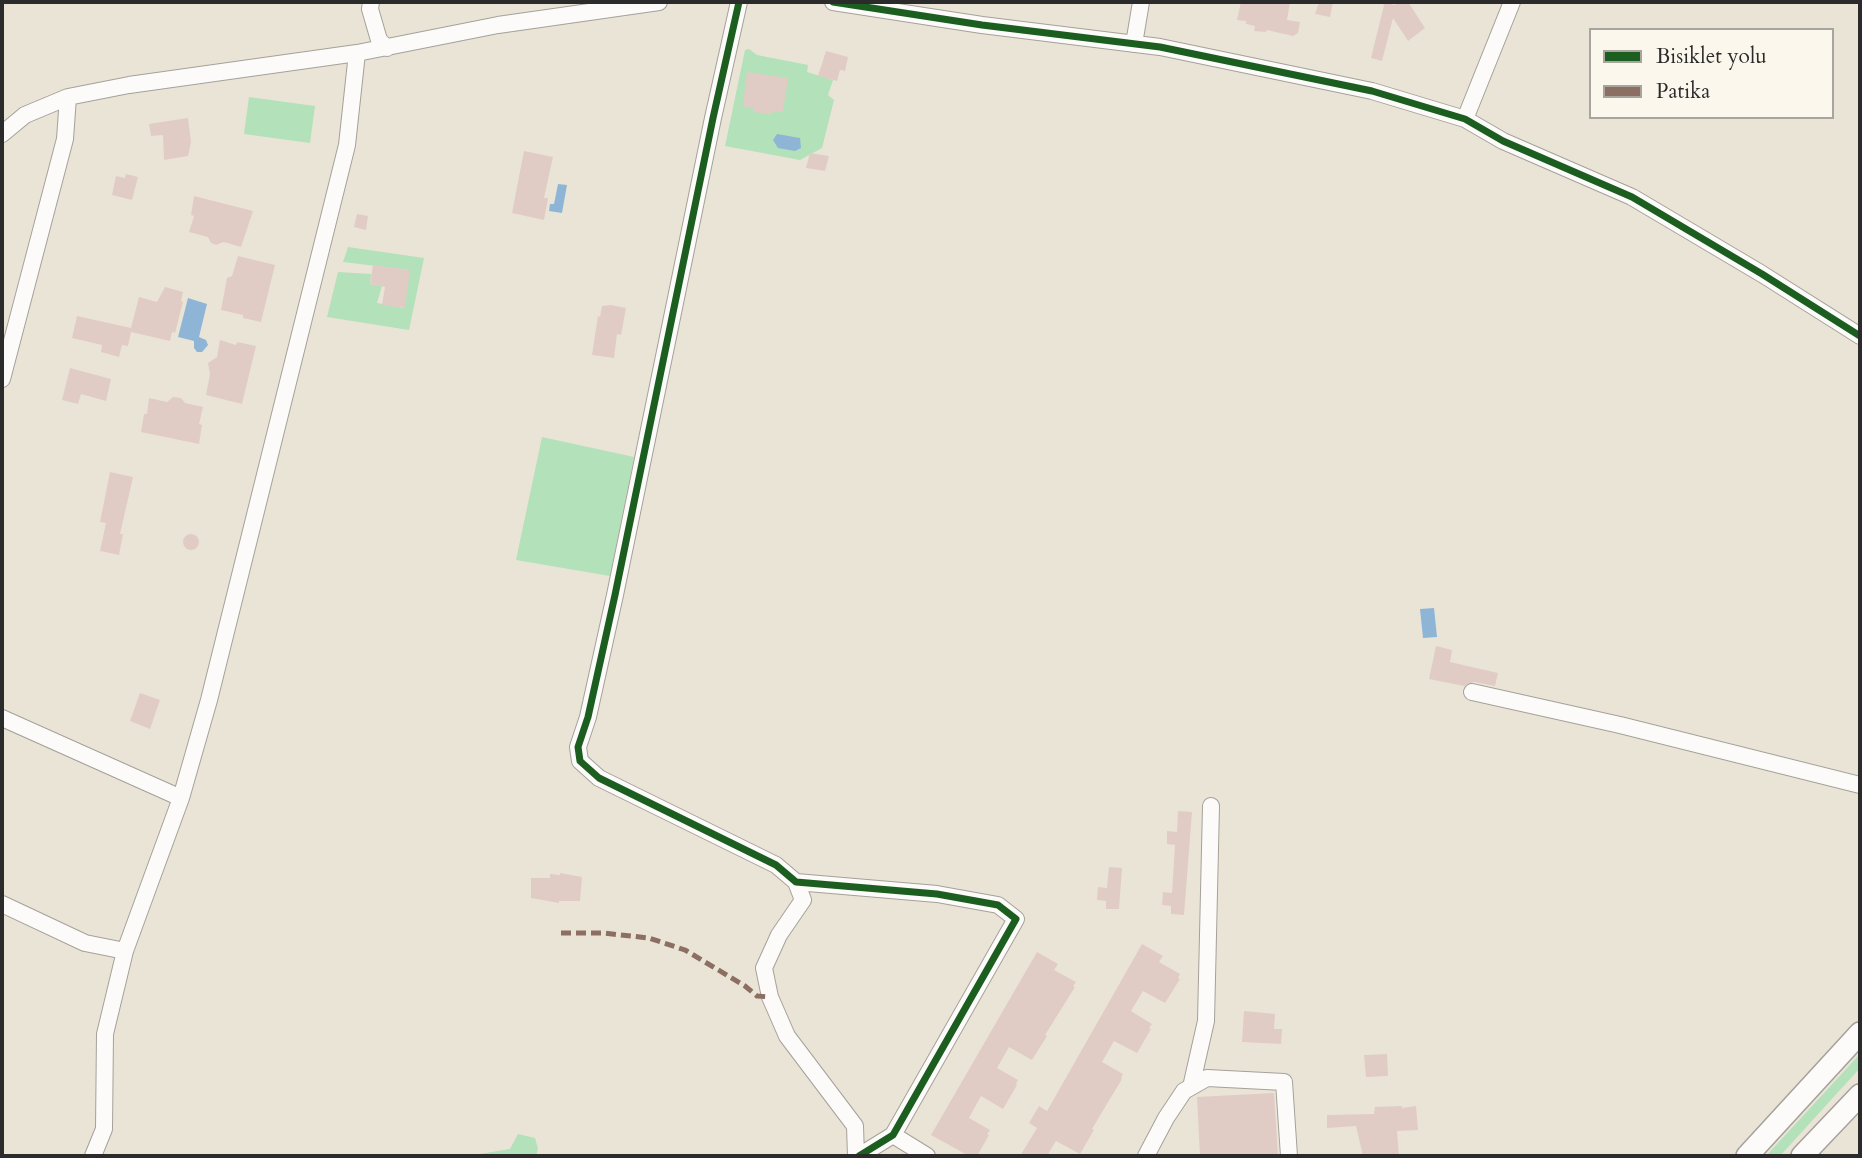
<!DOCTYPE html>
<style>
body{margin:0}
#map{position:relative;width:1862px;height:1158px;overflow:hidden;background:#eae4d7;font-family:Cardo,serif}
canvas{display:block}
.frame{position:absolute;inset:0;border:4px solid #2b2b2b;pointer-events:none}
.legend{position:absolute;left:1589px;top:28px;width:245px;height:91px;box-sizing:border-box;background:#fbf7ec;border:2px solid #a8a59f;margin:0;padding:9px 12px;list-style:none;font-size:21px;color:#2b2b2b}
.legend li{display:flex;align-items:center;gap:14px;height:35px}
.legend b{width:35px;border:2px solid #a8a59f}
</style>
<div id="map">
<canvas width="1862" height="1158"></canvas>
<div class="frame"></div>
<ul class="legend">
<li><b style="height:9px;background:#1b5e20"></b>Bisiklet yolu</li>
<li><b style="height:9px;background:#8d6e63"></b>Patika</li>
</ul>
</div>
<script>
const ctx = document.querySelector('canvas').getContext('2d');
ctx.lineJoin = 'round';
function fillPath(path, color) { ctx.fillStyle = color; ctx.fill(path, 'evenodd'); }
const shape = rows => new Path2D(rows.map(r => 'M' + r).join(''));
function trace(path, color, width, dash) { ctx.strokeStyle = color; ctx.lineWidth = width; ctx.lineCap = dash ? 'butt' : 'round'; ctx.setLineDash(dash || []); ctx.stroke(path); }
const green = shape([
 [749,49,757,55,808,65,807,72,833,80,828,95,834,100,822,148,800,160,725,146,745,50],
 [249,97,315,106,310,143,244,134],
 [348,247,424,258,409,330,327,317,338,272,371,274,370,284,382,286,377,303,404,308,409,270,343,262],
 [542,437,634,457,610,576,516,560],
 [1860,1054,1860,1068,1780,1156,1766,1156],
 [518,1134,535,1138,538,1149,536,1156,467,1156,510,1149]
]);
const water = shape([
 [777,134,800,138,801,148,795,151,778,148,773,140],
 [558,184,567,185,562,213,549,211,550,204,554,204],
 [188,298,207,304,199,337,206,340,208,345,202,352,197,352,194,348,194,341,178,337],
 [1434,608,1437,637,1423,638,1420,609]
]);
const building = shape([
 [1241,2,1290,2,1287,20,1300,22,1298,33,1293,36,1267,30,1266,32,1254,31,1255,26,1246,24,1246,21,1237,20],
 [1319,2,1333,2,1330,17,1315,14],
 [1382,2,1395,5,1396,2,1408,2,1425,28,1408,41,1393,18,1382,61,1371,58,1384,5],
 [826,51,848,57,845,71,840,70,837,81,818,76],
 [747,72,788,78,783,112,773,111,772,114,753,112,754,108,743,106],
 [188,118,191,142,188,156,164,160,163,135,151,136,149,124],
 [524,151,553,157,544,198,548,198,544,220,512,213],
 [810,153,829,156,825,171,806,168],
 [126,174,138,177,132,200,112,195,116,176,125,178],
 [194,196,253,211,241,247,224,242,216,245,211,243,208,237,189,232,194,216,191,215],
 [357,214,368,216,366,230,354,227],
 [238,256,275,265,261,322,243,318,243,315,221,310,227,278,232,276],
 [373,265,410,270,405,308,382,305,385,287,370,284],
 [165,287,183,292,181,301,183,302,175,333,172,332,170,341,131,332,128,346,122,345,119,357,101,352,102,345,72,338,77,316,131,328,139,297,157,302],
 [611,305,626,308,621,335,617,334,614,358,592,355,598,316,600,317,602,306],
 [220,340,236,345,237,342,256,346,242,404,206,395,210,374,208,363,217,357],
 [70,368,111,379,106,401,81,394,78,404,62,400],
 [173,397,181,398,185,403,203,407,199,424,202,425,199,444,141,432,144,414,147,414,149,398,167,402],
 [110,472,133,477,120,534,123,534,119,555,100,551,106,523,100,522],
 '183 542a8 8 0 1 1 16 0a8 8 0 1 1-16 0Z',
 [1436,646,1452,650,1450,662,1498,673,1495,686,1474,682,1464,686,1429,679],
 [140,693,160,700,150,729,130,721],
 [1178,811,1192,812,1184,915,1171,914,1171,906,1162,905,1163,892,1172,893,1175,845,1167,844,1167,831,1177,832],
 [1109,867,1122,868,1119,909,1106,909,1106,901,1097,900,1098,887,1107,888],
 [560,873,582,877,580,901,559,901,559,903,531,898,531,878,550,878,550,874,560,875],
 [1142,944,1163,956,1159,962,1180,974,1178,978,1180,979,1165,1003,1143,991,1131,1011,1152,1024,1149,1028,1151,1029,1137,1053,1114,1041,1102,1062,1123,1074,1121,1078,1122,1079,1092,1129,1094,1130,1080,1154,1056,1141,1047,1156,1020,1156,1037,1128,1029,1123,1039,1106,1047,1111],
 [1037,952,1058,964,1054,970,1076,982,1073,986,1075,987,1045,1035,1047,1036,1032,1060,1009,1047,997,1068,1018,1080,1016,1084,1017,1085,1003,1109,981,1096,969,1118,990,1130,987,1134,989,1135,977,1156,969,1156,931,1135],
 [1244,1011,1275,1014,1274,1029,1282,1029,1281,1044,1242,1042],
 [1387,1054,1388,1076,1366,1077,1364,1055],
 [1274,1093,1278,1156,1200,1156,1197,1097],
 [1402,1106,1402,1108,1416,1106,1418,1130,1397,1131,1399,1156,1363,1156,1356,1126,1327,1128,1327,1115,1374,1114,1375,1107]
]);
const minor = shape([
 [371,2,370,9,379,40,387,48],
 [739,2,713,118,615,595,588,717,578,747,580,761,599,778,776,865,796,882,937,894,998,905,1016,919,893,1135,859,1156],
 [833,2,982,25,1160,47,1372,91,1465,119,1503,141,1632,197,1762,274,1860,336],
 [1134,44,1141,2],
 [1465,119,1512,2],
 [2,134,25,115,68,97,129,85,357,53,498,25,659,2],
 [2,379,65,139,68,97],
 [1472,692,1620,725,1860,785],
 [2,718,181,798],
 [796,882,803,900,779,935,764,968,770,997,787,1036,855,1126,856,1156],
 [2,904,85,943,125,951,181,798,209,700,347,145,357,53],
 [1191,1087,1206,1021,1211,806],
 [893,1135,927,1156],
 [93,1156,104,1129,105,1034,125,951],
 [1146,1156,1166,1118,1184,1091,1207,1078,1284,1082,1289,1156]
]);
const major = shape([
 [1747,1156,1860,1033],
 [1802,1156,1860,1095]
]);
const quiet = shape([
 [561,933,603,933,649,938,685,950,745,986,757,996,770,997]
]);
const cycleway = shape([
 [739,2,713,118,615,595,588,717,578,747,580,761,599,778,776,865,796,882,937,894,998,905,1016,919,893,1135,859,1156],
 [833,2,982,25,1160,47,1372,91,1465,119,1503,141,1632,197,1762,274,1860,336]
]);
fillPath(green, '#b2e1ba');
fillPath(water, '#8eb5d6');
fillPath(building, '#e1ccc5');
trace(minor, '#a5a19a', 18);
trace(major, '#a5a19a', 24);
trace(minor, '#fcfbf9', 16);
trace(major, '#fcfbf9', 21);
trace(quiet, '#8d6e63', 5, [10, 5]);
trace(cycleway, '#1b5e20', 7);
</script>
